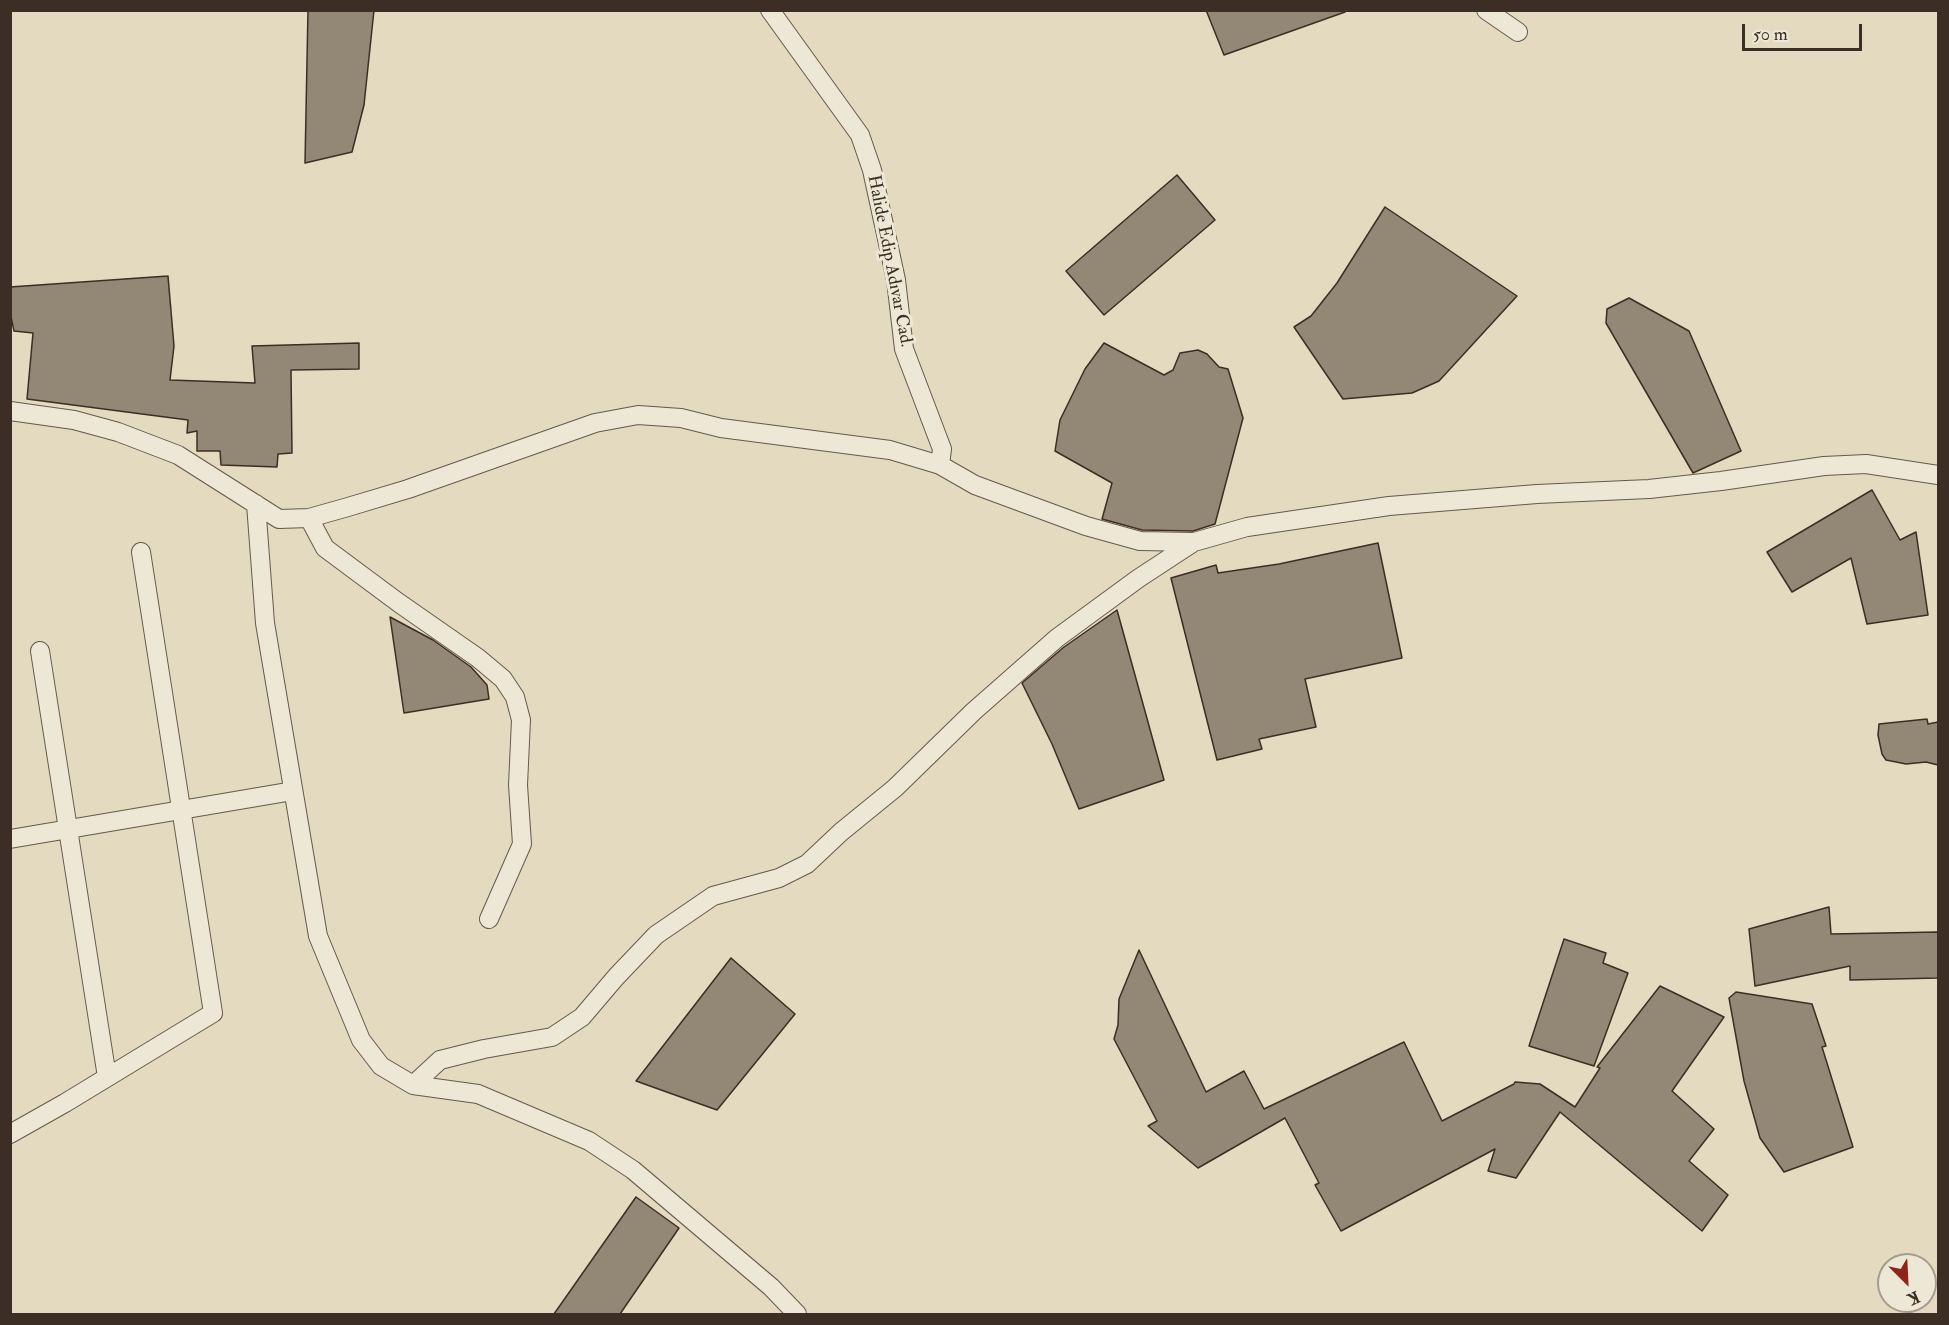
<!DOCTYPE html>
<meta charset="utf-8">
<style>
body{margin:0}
#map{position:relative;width:1949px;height:1325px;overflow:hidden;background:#e3dabf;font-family:"IM FELL Double Pica",serif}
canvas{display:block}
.frame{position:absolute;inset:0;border:12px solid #3c2e24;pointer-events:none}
.north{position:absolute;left:1877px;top:1253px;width:60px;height:60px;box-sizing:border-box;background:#ede7d5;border:2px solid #a69d8e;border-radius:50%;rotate:156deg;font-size:16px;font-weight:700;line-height:24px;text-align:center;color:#3c2e24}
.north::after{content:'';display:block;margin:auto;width:21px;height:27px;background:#8f2418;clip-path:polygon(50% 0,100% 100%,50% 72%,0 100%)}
.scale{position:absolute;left:1742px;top:24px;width:120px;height:27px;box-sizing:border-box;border:3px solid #3c2e24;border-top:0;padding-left:8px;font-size:18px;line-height:21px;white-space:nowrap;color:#3c2e24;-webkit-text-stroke:4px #ede7d5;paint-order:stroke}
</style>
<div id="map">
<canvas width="1949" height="1325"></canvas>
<div class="frame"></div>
<div class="north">K</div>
<div class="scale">50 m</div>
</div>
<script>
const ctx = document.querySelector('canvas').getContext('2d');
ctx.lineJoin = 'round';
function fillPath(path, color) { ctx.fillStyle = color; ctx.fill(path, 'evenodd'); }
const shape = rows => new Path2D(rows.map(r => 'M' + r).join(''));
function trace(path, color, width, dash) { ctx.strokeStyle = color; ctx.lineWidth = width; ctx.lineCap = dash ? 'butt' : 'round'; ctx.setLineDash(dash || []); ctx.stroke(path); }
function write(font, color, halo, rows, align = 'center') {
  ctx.font = font + ' "IM FELL Double Pica",serif'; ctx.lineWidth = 6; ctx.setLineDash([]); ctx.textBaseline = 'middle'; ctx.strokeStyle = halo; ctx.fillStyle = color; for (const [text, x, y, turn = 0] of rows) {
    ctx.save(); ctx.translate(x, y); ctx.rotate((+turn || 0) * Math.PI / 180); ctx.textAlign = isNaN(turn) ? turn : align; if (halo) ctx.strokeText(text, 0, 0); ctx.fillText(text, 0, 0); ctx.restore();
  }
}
const building = shape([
 [308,10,374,10,364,105,352,152,305,163,308,10],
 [1206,10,1345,10,1345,12,1224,55,1206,10],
 [1177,175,1215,220,1104,315,1066,271,1177,175],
 [1385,207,1517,296,1439,381,1412,393,1343,399,1294,327,1311,316,1337,283,1385,207],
 [168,276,174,346,170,380,255,383,252,346,359,343,359,369,291,370,292,453,278,454,277,467,221,465,220,451,197,451,197,431,187,433,188,420,27,399,33,333,14,331,10,312,10,287,168,276],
 [1629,298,1689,331,1741,451,1693,473,1606,323,1607,309,1629,298],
 [1104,343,1164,375,1173,370,1180,353,1198,350,1207,354,1219,367,1228,369,1243,418,1215,524,1193,531,1142,530,1102,519,1112,483,1055,451,1060,420,1085,369,1104,343],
 [1872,490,1900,540,1916,532,1928,615,1867,624,1851,558,1792,592,1767,552,1872,490],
 [1378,543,1402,658,1305,679,1316,727,1259,739,1262,749,1217,760,1171,578,1216,565,1218,573,1279,564,1378,543],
 [1117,610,1164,780,1079,809,1052,744,1022,683,1064,647,1117,610],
 [390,617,433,640,471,667,487,685,489,699,404,713,390,617],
 [1927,719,1928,724,1938,722,1938,765,1926,762,1906,764,1886,760,1882,754,1878,735,1879,724,1927,719],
 [1829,907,1831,934,1938,932,1938,978,1850,980,1850,966,1755,986,1749,929,1829,907],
 [1564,939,1606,953,1603,963,1628,973,1594,1066,1529,1046,1564,939],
 [1139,950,1206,1092,1244,1071,1264,1109,1404,1042,1442,1121,1514,1084,1515,1082,1540,1084,1575,1107,1600,1068,1597,1067,1660,986,1724,1017,1672,1091,1714,1129,1689,1161,1728,1195,1702,1231,1560,1112,1516,1178,1488,1171,1495,1149,1341,1231,1315,1185,1319,1183,1285,1118,1198,1168,1148,1126,1157,1121,1114,1039,1118,1025,1119,999,1139,950],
 [731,958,795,1014,717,1110,636,1081,731,958],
 [1736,992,1812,1004,1826,1046,1822,1047,1853,1147,1784,1172,1760,1138,1744,1081,1729,998,1736,992],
 [636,1197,679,1228,620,1314,554,1314,636,1197]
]);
const minor = shape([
 [770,10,860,135,872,170,896,280,904,349,942,449,940,465],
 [1486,10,1518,32],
 [10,411,74,420,118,432,178,455,279,519,309,518,348,507,408,489,595,423,638,415,681,418,721,428,890,450,940,465,975,485,1086,526,1140,541,1194,542,1247,527,1389,506,1537,494,1649,489,1721,481,1824,466,1866,464,1938,475],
 [256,504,265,623,318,936,361,1040,381,1066,413,1085,478,1094,589,1141,633,1170,771,1287,797,1314],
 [309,518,325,548,399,603,478,658,503,679,515,697,521,720,518,785,522,844,489,919],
 [40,651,107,1077],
 [10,839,293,791],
 [413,1085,440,1060,484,1049,552,1037,582,1017,616,977,656,935,713,896,779,878,807,864,841,832,895,788,974,711,1057,638,1139,578,1194,542],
 [10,1134,65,1103,213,1013,141,552]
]);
const streetNames = [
 ["Halide Edip Adıvar Cad.",889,261,79]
];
fillPath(building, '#938775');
trace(building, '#3c2e24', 1.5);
trace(minor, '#66594b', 20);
trace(minor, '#ede7d5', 18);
write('18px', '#3c2e24', '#ede7d5', streetNames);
</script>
